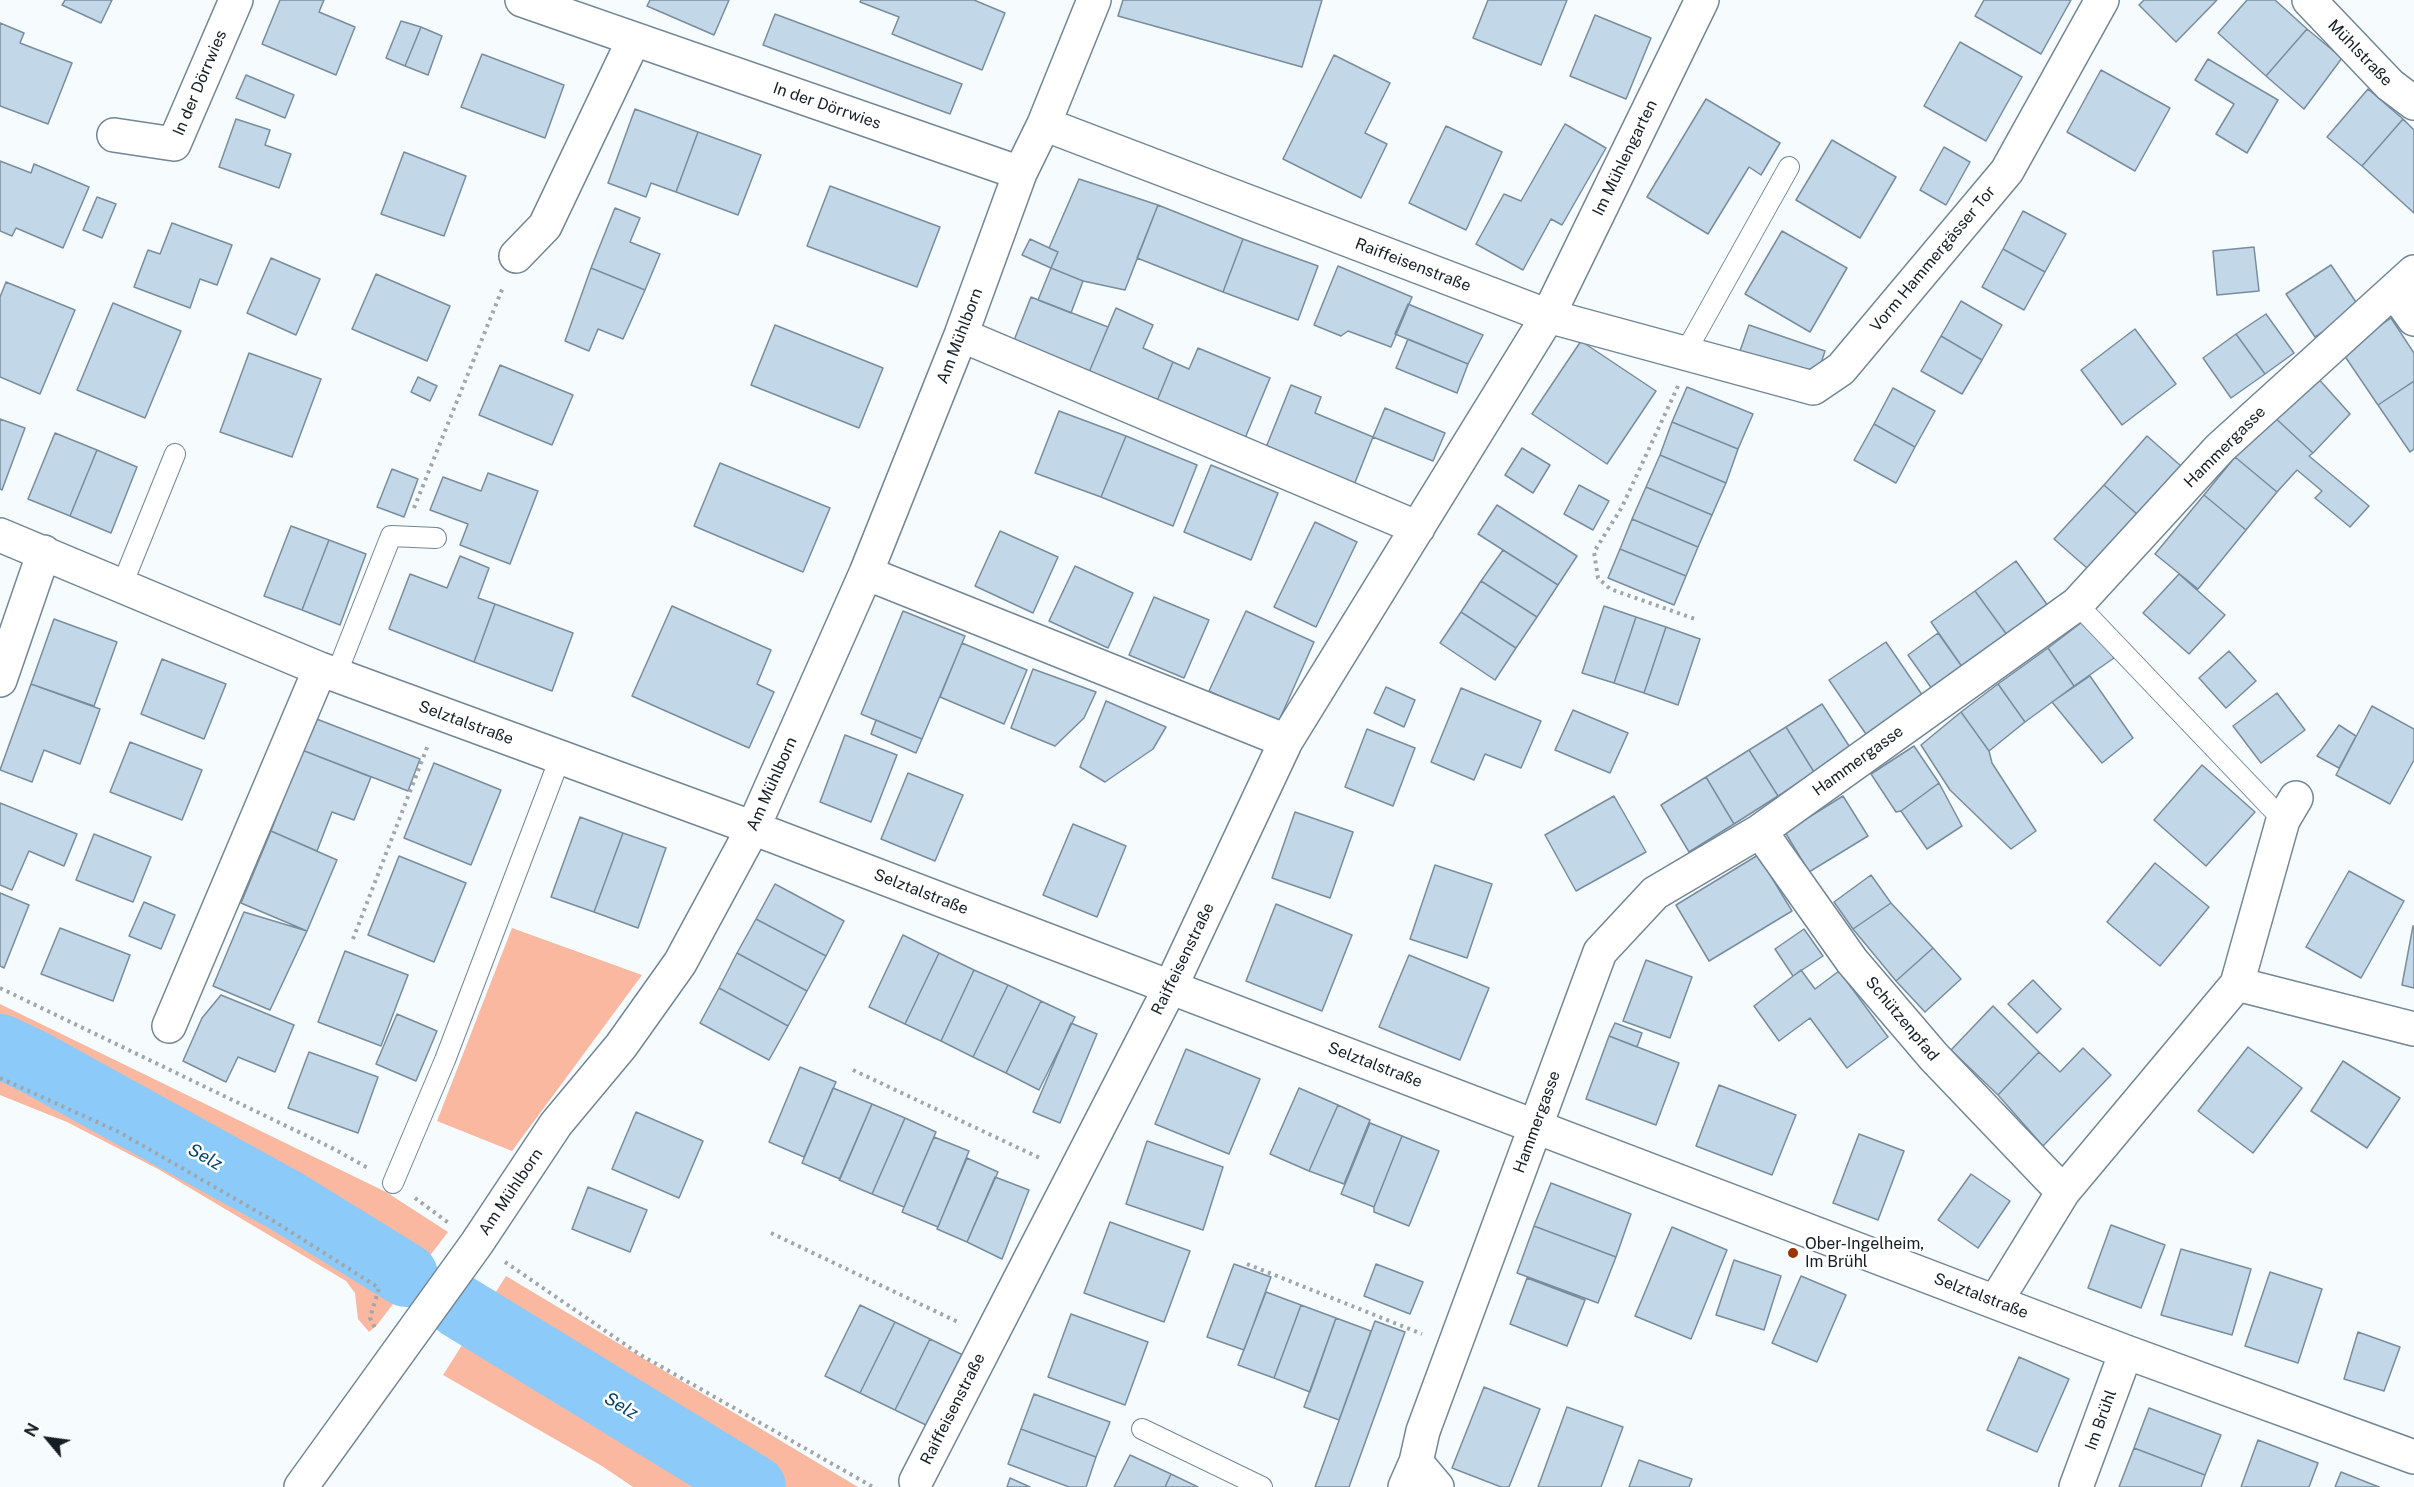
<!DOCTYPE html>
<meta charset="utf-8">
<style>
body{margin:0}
#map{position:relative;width:2414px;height:1487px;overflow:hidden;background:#f6fbfe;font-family:"Public Sans",sans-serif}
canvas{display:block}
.north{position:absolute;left:18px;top:1409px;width:60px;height:60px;-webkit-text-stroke:4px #fff;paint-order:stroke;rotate:299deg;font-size:16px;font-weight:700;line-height:24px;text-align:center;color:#161e25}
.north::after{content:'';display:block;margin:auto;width:21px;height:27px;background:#161e25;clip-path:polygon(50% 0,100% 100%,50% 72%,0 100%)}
</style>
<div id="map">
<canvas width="2414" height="1487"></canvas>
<div class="north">N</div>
</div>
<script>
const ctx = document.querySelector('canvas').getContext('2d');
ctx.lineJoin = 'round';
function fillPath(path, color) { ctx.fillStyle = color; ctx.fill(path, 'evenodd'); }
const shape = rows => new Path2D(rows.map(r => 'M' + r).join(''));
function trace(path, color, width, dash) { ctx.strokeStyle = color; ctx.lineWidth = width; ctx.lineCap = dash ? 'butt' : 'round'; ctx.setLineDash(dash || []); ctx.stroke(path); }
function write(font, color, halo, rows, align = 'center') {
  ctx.font = font + ' "Public Sans",sans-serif'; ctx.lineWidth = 5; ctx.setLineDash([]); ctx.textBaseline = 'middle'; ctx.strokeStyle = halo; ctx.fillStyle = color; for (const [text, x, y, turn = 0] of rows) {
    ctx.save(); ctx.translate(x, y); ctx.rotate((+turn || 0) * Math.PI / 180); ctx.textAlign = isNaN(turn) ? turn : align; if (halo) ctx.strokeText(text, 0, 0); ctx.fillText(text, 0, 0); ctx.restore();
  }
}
const green = shape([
 [512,928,642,975,512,1151,437,1121],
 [0,1004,386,1192,448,1232,377,1325,369,1332,358,1319,355,1293,346,1281,158,1169,67,1122,0,1095],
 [506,1276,858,1487,633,1487,602,1466,443,1375]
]);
const river = shape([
 [0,1046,34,1062,286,1201,406,1275],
 [458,1306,754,1487]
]);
const building = shape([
 [65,0,112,0,101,23,62,5,65,0],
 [280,0,324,0,319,12,355,27,336,75,262,44,280,0],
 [650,0,729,0,714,35,647,6,650,0],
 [861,0,974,0,1005,13,982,70,892,34,899,17,860,2,861,0],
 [1123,0,1322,0,1302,67,1118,16,1123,0],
 [1488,0,1567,0,1541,65,1473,38,1488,0],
 [1984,0,2071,0,2041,54,1975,16,1984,0],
 [2144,0,2217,0,2176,42,2139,5,2144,0],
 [2247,0,2275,0,2307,29,2266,76,2218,33,2247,0],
 [775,14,962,84,950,114,763,45,775,14],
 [1595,15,1651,38,1626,99,1570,76,1595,15],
 [401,21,421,27,405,66,386,58,401,21],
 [0,23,24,33,20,43,72,63,48,124,0,106,0,23],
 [421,27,442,36,428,75,405,66,421,27],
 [2307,29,2342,58,2304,109,2266,76,2307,29],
 [1960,42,2022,77,1986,141,1924,106,1960,42],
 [482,54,564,85,545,138,461,107,482,54],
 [1334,55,1390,83,1365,133,1387,144,1361,198,1283,159,1334,55],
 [2208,59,2278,100,2247,153,2216,134,2234,104,2195,80,2208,59],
 [2101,70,2170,108,2135,171,2067,132,2101,70],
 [246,75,294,95,285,118,236,98,246,75],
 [2368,89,2403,119,2362,166,2327,137,2368,89],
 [1706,99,1780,143,1761,175,1749,167,1708,234,1647,197,1706,99],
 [635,109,698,132,676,192,651,183,646,197,608,183,635,109],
 [236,119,270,130,265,145,291,154,279,188,219,167,236,119],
 [2403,119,2414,130,2414,213,2362,166,2403,119],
 [1565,124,1606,148,1562,225,1551,219,1523,270,1476,244,1504,194,1521,201,1565,124],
 [1446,126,1502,152,1466,230,1409,203,1446,126],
 [698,132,761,155,738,215,676,192,698,132],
 [1832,140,1896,177,1860,238,1796,200,1832,140],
 [1944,147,1970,162,1946,205,1920,190,1944,147],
 [404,152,466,176,444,236,381,214,404,152],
 [0,161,31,173,34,164,89,187,63,248,16,228,12,236,0,231,0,161],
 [1079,179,1158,205,1125,290,1083,281,1051,268,1058,252,1049,248,1079,179],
 [830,186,940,227,917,287,807,246,830,186],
 [97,197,116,204,102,238,83,230,97,197],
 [1158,205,1243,239,1223,292,1137,258,1158,205],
 [615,208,640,218,630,242,660,254,645,290,591,268,615,208],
 [2023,211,2066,234,2045,272,2003,249,2023,211],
 [172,223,232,245,217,285,200,279,190,308,134,287,148,250,160,254,172,223],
 [1782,231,1847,268,1810,332,1745,294,1782,231],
 [1030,239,1058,252,1051,268,1022,255,1030,239],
 [1243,239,1318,266,1298,320,1223,292,1243,239],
 [2254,247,2259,291,2217,295,2213,251,2254,247],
 [2003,249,2045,272,2024,310,1982,287,2003,249],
 [271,258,320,279,296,335,247,313,271,258],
 [2331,265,2360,308,2315,337,2286,294,2331,265],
 [1338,266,1412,297,1391,347,1348,331,1341,336,1314,325,1338,266],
 [591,268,645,290,623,339,598,329,589,351,565,341,591,268],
 [1051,268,1083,281,1071,313,1038,300,1051,268],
 [376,274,450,306,427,361,352,329,376,274],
 [6,282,75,310,40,394,0,377,0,297,6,282],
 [1031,297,1108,327,1087,377,1011,348,1031,297],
 [1961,301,2002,325,1982,360,1941,336,1961,301],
 [113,303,181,331,145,418,77,390,113,303],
 [1408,304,1483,335,1468,364,1395,334,1408,304],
 [1116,308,1153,325,1143,348,1173,362,1155,406,1087,377,1116,308],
 [2266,314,2294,353,2265,374,2236,334,2266,314],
 [2391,318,2414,353,2414,381,2378,405,2342,352,2391,318],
 [775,325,883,368,859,428,751,385,775,325],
 [1749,325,1825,351,1815,381,1739,354,1749,325],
 [2135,329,2176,384,2122,425,2081,370,2135,329],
 [2236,334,2265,374,2231,398,2203,358,2236,334],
 [1941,336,1982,360,1962,394,1921,371,1941,336],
 [1408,339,1468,364,1457,393,1396,368,1408,339],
 [1581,341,1656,391,1607,464,1532,414,1581,341],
 [1198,348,1270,378,1243,443,1155,406,1173,362,1189,369,1198,348],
 [249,353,321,379,292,457,220,432,249,353],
 [500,365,573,395,552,445,479,415,500,365],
 [2316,376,2350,414,2313,453,2272,415,2316,376],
 [418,377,437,386,430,401,411,392,418,377],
 [2414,381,2414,449,2410,452,2378,405,2414,381],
 [1291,385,1321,397,1315,413,1373,437,1354,485,1265,450,1291,385],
 [1687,387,1753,414,1738,449,1672,422,1687,387],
 [1893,388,1935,411,1915,447,1874,424,1893,388],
 [1385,408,1445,433,1433,461,1373,437,1385,408],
 [1059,411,1126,436,1101,497,1035,473,1059,411],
 [2272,415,2313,453,2309,456,2369,506,2350,527,2315,498,2322,491,2297,470,2277,492,2235,457,2272,415],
 [0,419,25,428,2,490,0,489,0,419],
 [1672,422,1738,449,1726,483,1660,455,1672,422],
 [1874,424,1915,447,1896,483,1854,460,1874,424],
 [55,433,97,450,70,516,28,499,55,433],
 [1126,436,1197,465,1173,526,1101,497,1126,436],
 [2147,436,2189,473,2146,522,2104,485,2147,436],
 [1522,448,1550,465,1533,493,1505,475,1522,448],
 [97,450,137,467,111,533,70,516,97,450],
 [1660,455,1726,483,1712,515,1646,487,1660,455],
 [2235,457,2277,492,2246,530,2204,495,2235,457],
 [720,463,830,508,803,572,694,526,720,463],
 [1211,465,1278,493,1251,560,1184,532,1211,465],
 [392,469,418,479,404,517,377,507,392,469],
 [488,473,538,491,510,564,460,545,468,524,430,510,443,477,481,491,488,473],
 [1579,485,1609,501,1593,530,1564,514,1579,485],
 [2104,485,2146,522,2096,576,2054,539,2104,485],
 [1646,487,1712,515,1698,547,1632,519,1646,487],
 [2204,495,2246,530,2198,589,2155,554,2204,495],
 [1497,505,1577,556,1558,585,1478,534,1497,505],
 [1632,519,1698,547,1686,576,1620,549,1632,519],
 [1315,522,1357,542,1316,627,1274,607,1315,522],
 [291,526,329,540,302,610,264,596,291,526],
 [1000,531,1058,557,1033,613,975,586,1000,531],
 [329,540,366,554,340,625,302,610,329,540],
 [1620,549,1686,576,1674,605,1608,578,1620,549],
 [1503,550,1558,585,1537,617,1481,581,1503,550],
 [460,556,489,568,478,598,495,604,474,662,389,629,410,574,447,588,460,556],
 [2016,561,2051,610,2010,639,1975,591,2016,561],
 [1075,566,1133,593,1108,648,1049,621,1075,566],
 [2179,574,2225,615,2189,654,2143,613,2179,574],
 [1481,581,1537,617,1516,648,1461,612,1481,581],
 [1975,591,2010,639,1965,671,1931,622,1975,591],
 [1154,597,1209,620,1184,678,1129,655,1154,597],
 [495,604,573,633,552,691,474,662,495,604],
 [672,606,771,650,757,684,774,692,749,748,632,696,672,606],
 [1604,606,1636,617,1614,683,1582,673,1604,606],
 [903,611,965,636,922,739,861,714,903,611],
 [1246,611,1314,642,1278,723,1209,691,1246,611],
 [1461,612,1516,648,1495,680,1440,643,1461,612],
 [1636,617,1666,627,1644,693,1614,683,1636,617],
 [54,619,117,642,94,706,31,684,54,619],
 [2086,619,2114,658,2074,686,2048,648,2086,619],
 [1666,627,1700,639,1678,705,1644,693,1666,627],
 [1938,633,1965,671,1935,693,1908,655,1938,633],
 [1886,642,1927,702,1870,740,1829,680,1886,642],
 [962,643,1027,670,1004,724,940,697,962,643],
 [2048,648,2074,686,2025,722,1998,684,2048,648],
 [2229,651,2256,681,2226,708,2199,678,2229,651],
 [162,659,226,684,204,739,141,714,162,659],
 [1033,669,1096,692,1084,718,1055,746,1011,728,1033,669],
 [2090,676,2133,738,2102,763,2052,702,2090,676],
 [31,684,100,709,80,764,44,750,32,782,0,770,31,684],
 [1998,684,2025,722,1989,751,1961,712,1998,684],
 [1386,687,1415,700,1404,727,1374,713,1386,687],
 [1461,688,1541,721,1521,768,1485,754,1474,780,1431,762,1461,688],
 [2277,693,2305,730,2261,763,2233,726,2277,693],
 [1106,701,1166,727,1153,749,1105,782,1080,767,1106,701],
 [1822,704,1851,749,1814,772,1786,727,1822,704],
 [2372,706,2414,729,2414,760,2390,804,2336,775,2372,706],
 [1573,710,1628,733,1610,773,1555,750,1573,710],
 [1961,712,1989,751,1992,763,2036,831,2011,849,1950,790,1921,745,1961,712],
 [314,718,420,759,408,791,302,750,314,718],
 [876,720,922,739,916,753,871,734,876,720],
 [2339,725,2356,736,2339,768,2317,756,2339,725],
 [1786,727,1814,772,1778,796,1749,750,1786,727],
 [1367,729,1415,748,1393,806,1345,787,1367,729],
 [845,735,897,755,871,822,820,802,845,735],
 [130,742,202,770,182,820,110,792,130,742],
 [1914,746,1939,783,1901,811,1896,812,1871,774,1914,746],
 [302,750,371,777,354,820,332,812,317,851,271,831,302,750],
 [1749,750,1778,796,1734,824,1706,777,1749,750],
 [434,763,501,790,471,865,404,838,434,763],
 [2202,765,2255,812,2206,866,2154,820,2202,765],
 [908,773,963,795,935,861,881,839,908,773],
 [1706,777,1734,824,1689,852,1661,805,1706,777],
 [1939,783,1962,826,1927,849,1901,811,1939,783],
 [1614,796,1646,852,1576,891,1545,835,1614,796],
 [1843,796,1868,836,1809,872,1785,832,1843,796],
 [0,803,77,834,64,866,29,851,12,890,0,885,0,803],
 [1295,812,1353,832,1330,898,1272,878,1295,812],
 [580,817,623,833,594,912,551,897,580,817],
 [1073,824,1126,846,1097,917,1043,895,1073,824],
 [271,831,337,860,307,931,241,903,271,831],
 [623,833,666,848,638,928,594,912,623,833],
 [94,834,151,857,133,902,76,880,94,834],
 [1758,855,1792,911,1709,961,1676,905,1758,855],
 [399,856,466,883,434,962,368,935,399,856],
 [2155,863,2209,907,2160,966,2107,922,2155,863],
 [1435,865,1492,884,1467,958,1410,939,1435,865],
 [2349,871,2404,901,2361,978,2306,947,2349,871],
 [1871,875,1891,903,1853,929,1834,902,1871,875],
 [775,884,844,921,826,956,756,919,775,884],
 [0,893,29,905,4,968,0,966,0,893],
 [144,902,175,915,161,949,129,936,144,902],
 [1891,903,1933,948,1896,981,1853,929,1891,903],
 [1276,904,1352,935,1322,1011,1246,981,1276,904],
 [244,912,307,931,270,1010,213,986,244,912],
 [756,919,826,956,807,991,737,953,756,919],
 [2413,926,2414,926,2414,988,2402,985,2413,926],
 [60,928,130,955,113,1001,41,974,60,928],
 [1804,929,1823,956,1793,976,1775,949,1804,929],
 [903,935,939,953,905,1024,869,1007,903,935],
 [1933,948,1961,979,1925,1012,1896,981,1933,948],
 [345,951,408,975,381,1046,318,1022,345,951],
 [737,953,807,991,788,1026,719,988,737,953],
 [939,953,974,970,941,1041,905,1024,939,953],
 [1409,955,1489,988,1460,1060,1379,1027,1409,955],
 [1646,960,1692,977,1670,1038,1623,1021,1646,960],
 [974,970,1008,985,973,1057,941,1041,974,970],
 [1801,970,1815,989,1839,971,1888,1037,1847,1068,1810,1018,1779,1041,1754,1006,1801,970],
 [2033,980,2061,1009,2037,1033,2008,1004,2033,980],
 [1008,985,1041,1001,1006,1073,973,1057,1008,985],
 [719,988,788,1026,769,1060,700,1023,719,988],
 [221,995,294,1025,275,1072,238,1057,226,1082,183,1061,202,1018,221,995],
 [1041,1001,1075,1017,1039,1090,1006,1073,1041,1001],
 [1993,1006,2039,1052,1998,1095,1951,1050,1993,1006],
 [397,1014,437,1031,416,1081,376,1064,397,1014],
 [1071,1023,1097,1034,1060,1123,1033,1112,1071,1023],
 [1615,1023,1642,1033,1637,1047,1609,1036,1615,1023],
 [1609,1036,1679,1063,1656,1125,1586,1099,1609,1036],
 [2248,1047,2302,1088,2253,1153,2198,1111,2248,1047],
 [2083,1048,2111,1075,2043,1146,1998,1095,2039,1052,2060,1072,2083,1048],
 [1186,1049,1260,1079,1229,1154,1155,1124,1186,1049],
 [309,1052,378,1077,358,1133,288,1108,309,1052],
 [2343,1061,2400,1098,2367,1148,2311,1111,2343,1061],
 [800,1067,836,1082,804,1157,769,1142,800,1067],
 [1719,1085,1796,1115,1772,1175,1696,1146,1719,1085],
 [833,1088,872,1104,840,1179,802,1163,833,1088],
 [1299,1088,1338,1105,1309,1171,1270,1154,1299,1088],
 [872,1104,905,1118,872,1194,839,1180,872,1104],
 [1338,1105,1370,1120,1344,1184,1309,1171,1338,1105],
 [636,1112,703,1141,679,1198,612,1169,636,1112],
 [905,1118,936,1132,904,1207,872,1194,905,1118],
 [1370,1123,1402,1136,1374,1207,1341,1194,1370,1123],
 [1859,1134,1904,1151,1878,1220,1833,1203,1859,1134],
 [1402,1136,1439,1151,1409,1226,1374,1212,1374,1207,1402,1136],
 [934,1137,969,1151,938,1227,902,1212,934,1137],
 [1147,1141,1223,1167,1203,1230,1126,1204,1147,1141],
 [967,1158,998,1172,967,1242,937,1229,967,1158],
 [1971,1174,2010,1201,1978,1248,1938,1220,1971,1174],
 [995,1177,1029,1190,1002,1259,967,1242,995,1177],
 [1551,1183,1631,1214,1616,1257,1534,1226,1551,1183],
 [588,1187,647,1210,630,1252,572,1229,588,1187],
 [1110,1222,1190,1251,1164,1322,1084,1293,1110,1222],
 [2111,1225,2165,1245,2141,1308,2088,1288,2111,1225],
 [1534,1226,1616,1257,1598,1303,1517,1273,1534,1226],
 [1672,1227,1727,1250,1691,1339,1635,1316,1672,1227],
 [2181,1249,2251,1269,2232,1335,2161,1315,2181,1249],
 [1734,1260,1781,1276,1764,1330,1716,1315,1734,1260],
 [1234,1264,1271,1277,1244,1350,1207,1337,1234,1264],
 [1376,1264,1423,1282,1410,1314,1364,1296,1376,1264],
 [2270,1272,2322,1289,2298,1363,2245,1346,2270,1272],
 [1801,1276,1846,1295,1817,1362,1772,1343,1801,1276],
 [1527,1278,1585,1300,1567,1346,1510,1324,1527,1278],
 [1266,1292,1301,1305,1274,1378,1238,1365,1266,1292],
 [860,1305,895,1322,860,1393,825,1376,860,1305],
 [1301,1305,1336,1318,1310,1392,1274,1378,1301,1305],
 [1071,1314,1148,1342,1125,1405,1048,1377,1071,1314],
 [1336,1318,1371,1331,1339,1420,1304,1407,1336,1318],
 [1375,1321,1405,1332,1349,1487,1315,1487,1375,1321],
 [895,1322,930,1339,895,1410,860,1393,895,1322],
 [2358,1332,2400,1347,2384,1391,2344,1379,2358,1332],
 [930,1339,965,1356,930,1427,895,1410,930,1339],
 [2019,1357,2069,1379,2037,1452,1987,1430,2019,1357],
 [1484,1387,1540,1409,1509,1487,1501,1487,1452,1468,1484,1387],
 [1034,1394,1110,1422,1096,1457,1021,1429,1034,1394],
 [1567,1407,1623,1427,1601,1487,1538,1487,1567,1407],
 [2149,1408,2221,1435,2205,1475,2134,1448,2149,1408],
 [1021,1429,1096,1457,1086,1487,1069,1487,1008,1464,1021,1429],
 [2258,1440,2318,1463,2309,1487,2241,1487,2258,1440],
 [2134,1448,2205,1475,2201,1487,2119,1487,2134,1448],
 [1130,1455,1171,1474,1165,1487,1114,1487,1130,1455],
 [1639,1460,1692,1479,1689,1487,1629,1487,1639,1460],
 [2341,1472,2379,1487,2335,1487,2341,1472],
 [1171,1474,1198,1487,1165,1487,1171,1474],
 [1010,1478,1030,1487,1007,1487,1010,1478]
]);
const path = shape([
 [1678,386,1622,507,1594,552,1598,578,1610,589,1698,620],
 [414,508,503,287],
 [353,939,428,745],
 [0,988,334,1149,368,1168],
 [853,1070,1042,1159],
 [0,1078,119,1132,277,1223,379,1288,370,1318,375,1328],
 [415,1198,450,1224],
 [771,1233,960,1323],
 [505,1262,639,1354,873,1487],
 [1247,1264,1422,1334]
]);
const lane = shape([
 [1685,353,1789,167],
 [122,585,175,454],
 [2077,604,2283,820],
 [336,675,391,536,436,538],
 [393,1183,445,1060,560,758],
 [1142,1429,1262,1487]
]);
const street = shape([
 [522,0,1020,173],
 [1702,0,1548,316,1813,388,1841,369,2007,171,2102,0],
 [2309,0,2390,85,2414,103],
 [114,135,174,144,236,0],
 [516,256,545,226,634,39],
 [2394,291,2414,319],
 [961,335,1418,528],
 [0,535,320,669,753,828,2126,1352,2414,1457],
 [866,573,1286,741],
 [0,680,44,552],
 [1760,831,1852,961,1934,1057,2063,1192],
 [2237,984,2283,820,2296,798],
 [169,1026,320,669],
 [1996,1301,2063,1192,2237,984,2414,1029],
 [1416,1462,1437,1487],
 [916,1481,1171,986,1286,741,1548,316,1044,124],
 [301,1487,477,1243,556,1124,621,1046,680,963,753,828,866,573,961,335,1020,173,1044,124,1094,0],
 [1405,1487,1416,1462,1423,1431,1600,952,1655,893,1760,831,2077,604,2220,448,2414,272],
 [2076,1487,2126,1352]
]);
const markers = [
 [1793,1253,6,"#993502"]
];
const streetNames = [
 ["Mühlstraße",2360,53,46],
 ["In der Dörrwies",200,83,-67],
 ["In der Dörrwies",827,106,19],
 ["Im Mühlengarten",1625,158,-64],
 ["Vorm Hammergässer Tor",1933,259,-50],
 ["Raiffeisenstraße",1413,265,21],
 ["Am Mühlborn",960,336,-69],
 ["Hammergasse",2225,447,-45],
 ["Selztalstraße",466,723,20],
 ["Hammergasse",1858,761,-36],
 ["Am Mühlborn",772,784,-66],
 ["Selztalstraße",921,892,21],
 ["Raiffeisenstraße",1183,959,-64],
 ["Schützenpfad",1902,1019,50],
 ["Selztalstraße",1375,1065,21],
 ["Hammergasse",1537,1122,-70],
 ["Am Mühlborn",511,1192,-56],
 ["Selztalstraße",1981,1296,21],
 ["Raiffeisenstraße",953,1409,-63],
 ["Im Brühl",2101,1420,-70]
];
const poiNames = [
 ["Ober-Ingelheim,",1805,1244],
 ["Im Brühl",1805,1262]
];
const waterNames = [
 ["Selz",205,1157,29],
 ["Selz",621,1406,31]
];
fillPath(green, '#fab8a0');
trace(river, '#8bcaf9', 64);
fillPath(building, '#c2d8e9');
trace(building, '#788d9d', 1.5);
trace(lane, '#728696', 22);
trace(street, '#728696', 36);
trace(path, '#a0a6aa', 4, [3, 4.5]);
trace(lane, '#fff', 20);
trace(street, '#fff', 33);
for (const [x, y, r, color] of markers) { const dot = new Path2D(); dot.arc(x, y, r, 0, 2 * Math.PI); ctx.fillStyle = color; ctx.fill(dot); trace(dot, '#fff', 2); }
write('16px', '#161e25', '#fff', streetNames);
write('16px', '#161e25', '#fff', poiNames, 'left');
write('italic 18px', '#004469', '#fff', waterNames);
</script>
